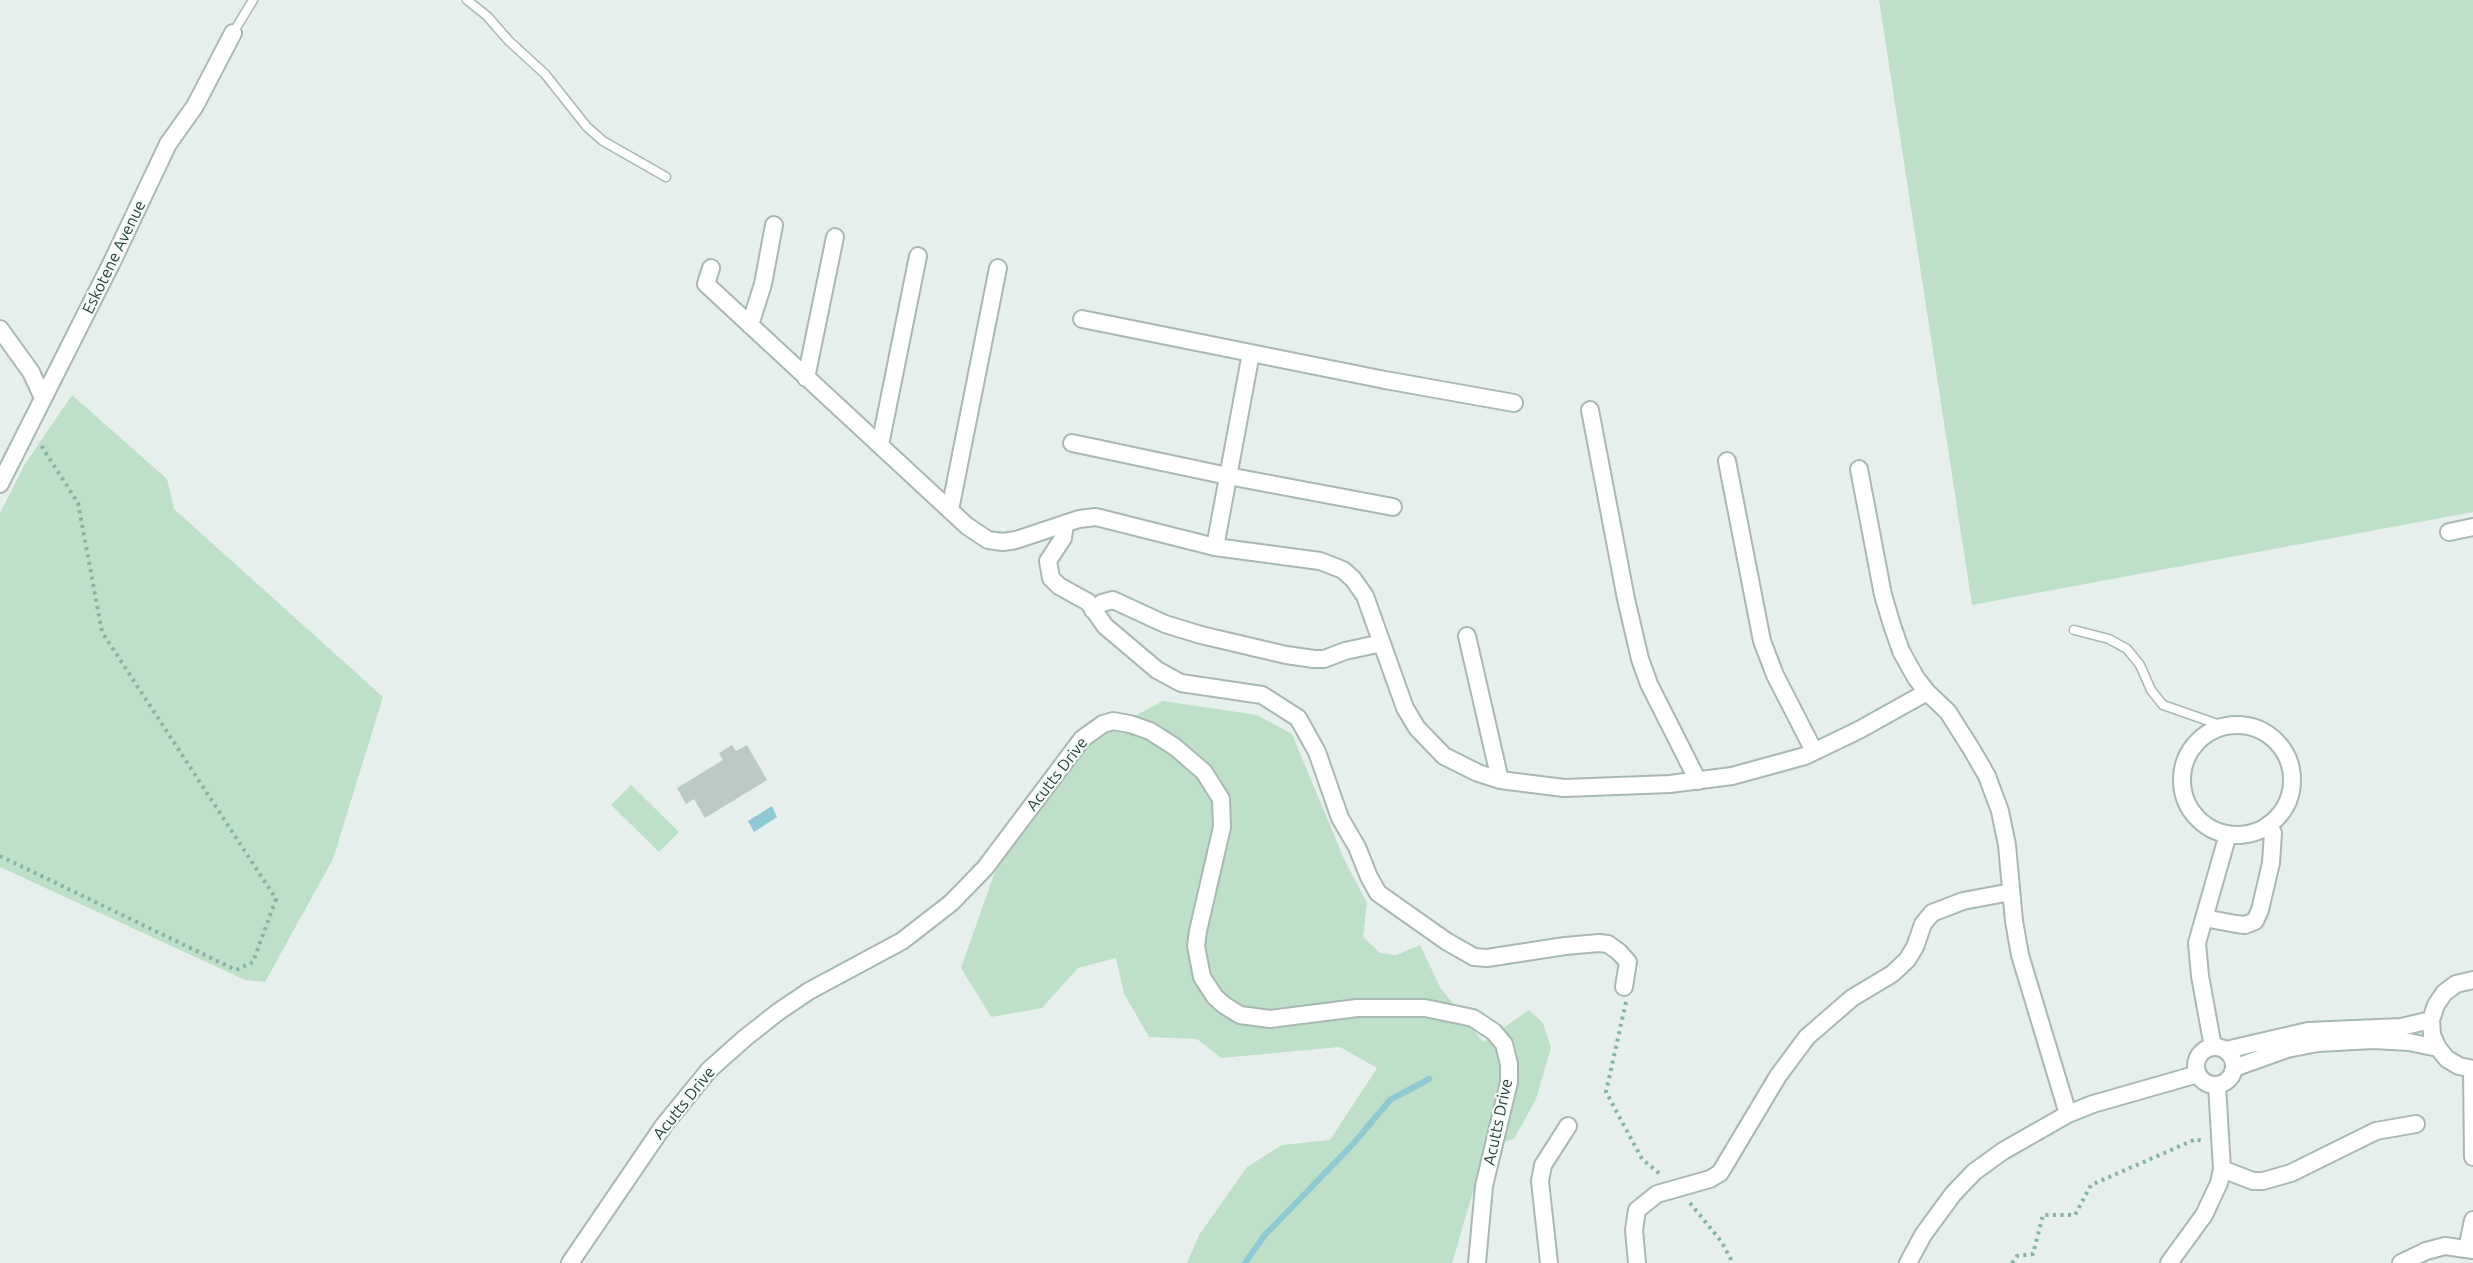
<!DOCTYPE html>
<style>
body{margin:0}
canvas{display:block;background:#e6efeb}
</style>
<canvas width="2473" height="1263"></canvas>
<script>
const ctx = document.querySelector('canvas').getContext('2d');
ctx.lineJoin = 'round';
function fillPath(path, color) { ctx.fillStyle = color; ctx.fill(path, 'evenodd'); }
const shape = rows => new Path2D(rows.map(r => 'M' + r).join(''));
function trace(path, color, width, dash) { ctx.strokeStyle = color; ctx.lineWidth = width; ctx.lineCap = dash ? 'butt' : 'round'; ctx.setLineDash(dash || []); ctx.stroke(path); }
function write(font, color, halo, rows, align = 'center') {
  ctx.font = font + ' Ubuntu,sans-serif'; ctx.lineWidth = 4.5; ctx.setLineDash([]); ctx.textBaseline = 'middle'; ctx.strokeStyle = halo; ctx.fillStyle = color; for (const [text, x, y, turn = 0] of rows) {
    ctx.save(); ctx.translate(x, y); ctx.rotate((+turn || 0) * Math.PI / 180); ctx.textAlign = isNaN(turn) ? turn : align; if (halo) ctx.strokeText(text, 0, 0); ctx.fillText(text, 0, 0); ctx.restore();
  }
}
const green = shape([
 [1879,0,2473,0,2473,512,1972,605],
 [72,395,167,479,174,509,383,697,333,859,265,982,245,980,0,867,0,513,25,464],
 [1163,701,1257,715,1292,734,1344,859,1367,903,1363,937,1380,953,1396,955,1420,945,1440,987,1483,1042,1529,1010,1543,1023,1551,1048,1536,1099,1514,1139,1487,1145,1452,1263,1187,1263,1199,1235,1247,1167,1282,1145,1330,1140,1377,1068,1340,1047,1221,1058,1197,1039,1149,1037,1124,994,1116,958,1078,968,1042,1008,991,1017,961,968,997,866,1094,738],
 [631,785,679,832,659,852,611,805]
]);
const water = shape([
 [772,806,777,817,754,832,748,821]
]);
const stream = shape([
 [1245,1263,1264,1236,1354,1143,1390,1100,1429,1079]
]);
const building = shape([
 [732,745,736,751,747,745,767,780,705,818,694,799,686,804,677,788,723,760,719,753]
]);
const path = shape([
 [0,856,236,970,253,962,276,899,102,632,78,503,39,442],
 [1626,1002,1606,1092,1642,1159,1661,1175],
 [1690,1203,1721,1241,1733,1263],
 [2012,1263,2017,1256,2033,1254,2043,1215,2075,1215,2091,1185,2196,1139,2204,1142]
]);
const lane = shape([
 [467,0,487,16,509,41,545,74,587,127,603,141,666,177],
 [233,33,253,0],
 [2074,630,2109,639,2127,649,2140,665,2151,690,2163,705,2223,726]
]);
const street = shape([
 [711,268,706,284,967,526,988,540,1003,542,1016,540,1079,519,1096,517,1215,547,1320,561,1343,570,1353,579,1365,596,1405,708,1417,728,1444,756,1478,773,1500,780,1564,788,1670,784,1732,776,1805,756,1859,730,1927,692,1948,712,1972,750,1987,776,2000,811,2007,845,2014,921,2020,955,2068,1114],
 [1082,319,1385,380,1514,403],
 [750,325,763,284,774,225],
 [0,329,31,372,43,398],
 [806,378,835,237],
 [1590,410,1626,599,1640,659,1649,684,1698,781],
 [1072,443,1228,476,1393,507],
 [880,445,918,256],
 [1727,461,1762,641,1775,675,1814,751],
 [1859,469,1883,595,1892,625,1901,651,1916,678,1927,692],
 [0,484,112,262,168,144,195,106,233,33],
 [950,510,998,268],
 [1065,524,1063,538,1048,561,1051,578,1059,586,1088,602,1105,626,1157,670,1181,683,1262,695,1298,718,1317,752,1340,818,1357,847,1369,877,1378,893,1446,941,1474,957,1487,958,1565,946,1599,943,1608,944,1619,952,1628,962,1624,987],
 [2449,532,2473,527],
 [1215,547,1251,353],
 [1093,610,1102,603,1113,600,1165,624,1201,635,1286,655,1314,659,1324,659,1345,651,1382,643],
 [1467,636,1500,780],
 '2182 780a55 55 0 1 1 110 0a55 55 0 1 1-110 0Z',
 [2204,918,2236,924,2245,925,2255,921,2260,910,2271,863,2273,833,2268,825],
 [2473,980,2456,984,2444,993,2436,1005,2431,1020,2432,1035,2438,1048,2447,1059,2459,1066,2473,1069],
 [2213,1047,2200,976,2197,943,2228,834],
 '2196 1066a19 19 0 1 1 38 0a19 19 0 1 1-38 0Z',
 [2226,1050,2308,1031,2401,1027,2431,1020],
 [2234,1068,2287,1049,2318,1043,2373,1040,2409,1042,2438,1048],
 [2472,1069,2473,1157],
 [2222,1169,2253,1181,2263,1181,2291,1173,2376,1131,2416,1124],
 [2467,1249,2473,1220],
 [570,1263,664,1125,709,1070,745,1038,778,1012,809,991,902,941,951,903,985,868,1082,739,1103,724,1113,721,1130,724,1150,731,1175,747,1204,772,1221,799,1222,827,1198,931,1196,946,1202,977,1215,997,1224,1005,1240,1015,1270,1019,1357,1008,1425,1008,1473,1018,1494,1032,1504,1044,1509,1064,1509,1082,1484,1186,1477,1263],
 [1549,1263,1540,1181,1543,1165,1568,1126],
 [1637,1263,1634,1230,1637,1210,1657,1194,1710,1179,1720,1173,1778,1076,1807,1037,1852,998,1892,974,1907,960,1915,947,1923,924,1932,913,1963,901,2011,892],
 [1908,1263,1923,1235,1953,1194,1974,1172,2003,1151,2068,1114,2093,1104,2198,1074],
 [2169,1263,2204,1215,2219,1183,2222,1169,2217,1085],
 [2401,1263,2426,1251,2445,1246,2473,1250]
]);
const streetNames = [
 ["Eskotene Avenue",114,257,-64],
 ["Acutts Drive",1057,774,-52],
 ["Acutts Drive",684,1103,-51],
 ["Acutts Drive",1498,1122,-78]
];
fillPath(green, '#bfe0c8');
fillPath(water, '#8ec9d4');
trace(stream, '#8ec9d4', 6);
fillPath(building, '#bbcac4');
trace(lane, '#a8b8b2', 11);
trace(street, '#a8b8b2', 20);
trace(path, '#86b3a5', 4, [3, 4.5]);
trace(lane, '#fff', 8);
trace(street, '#fff', 16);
write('16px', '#24423a', '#f7fbf9', streetNames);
</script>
